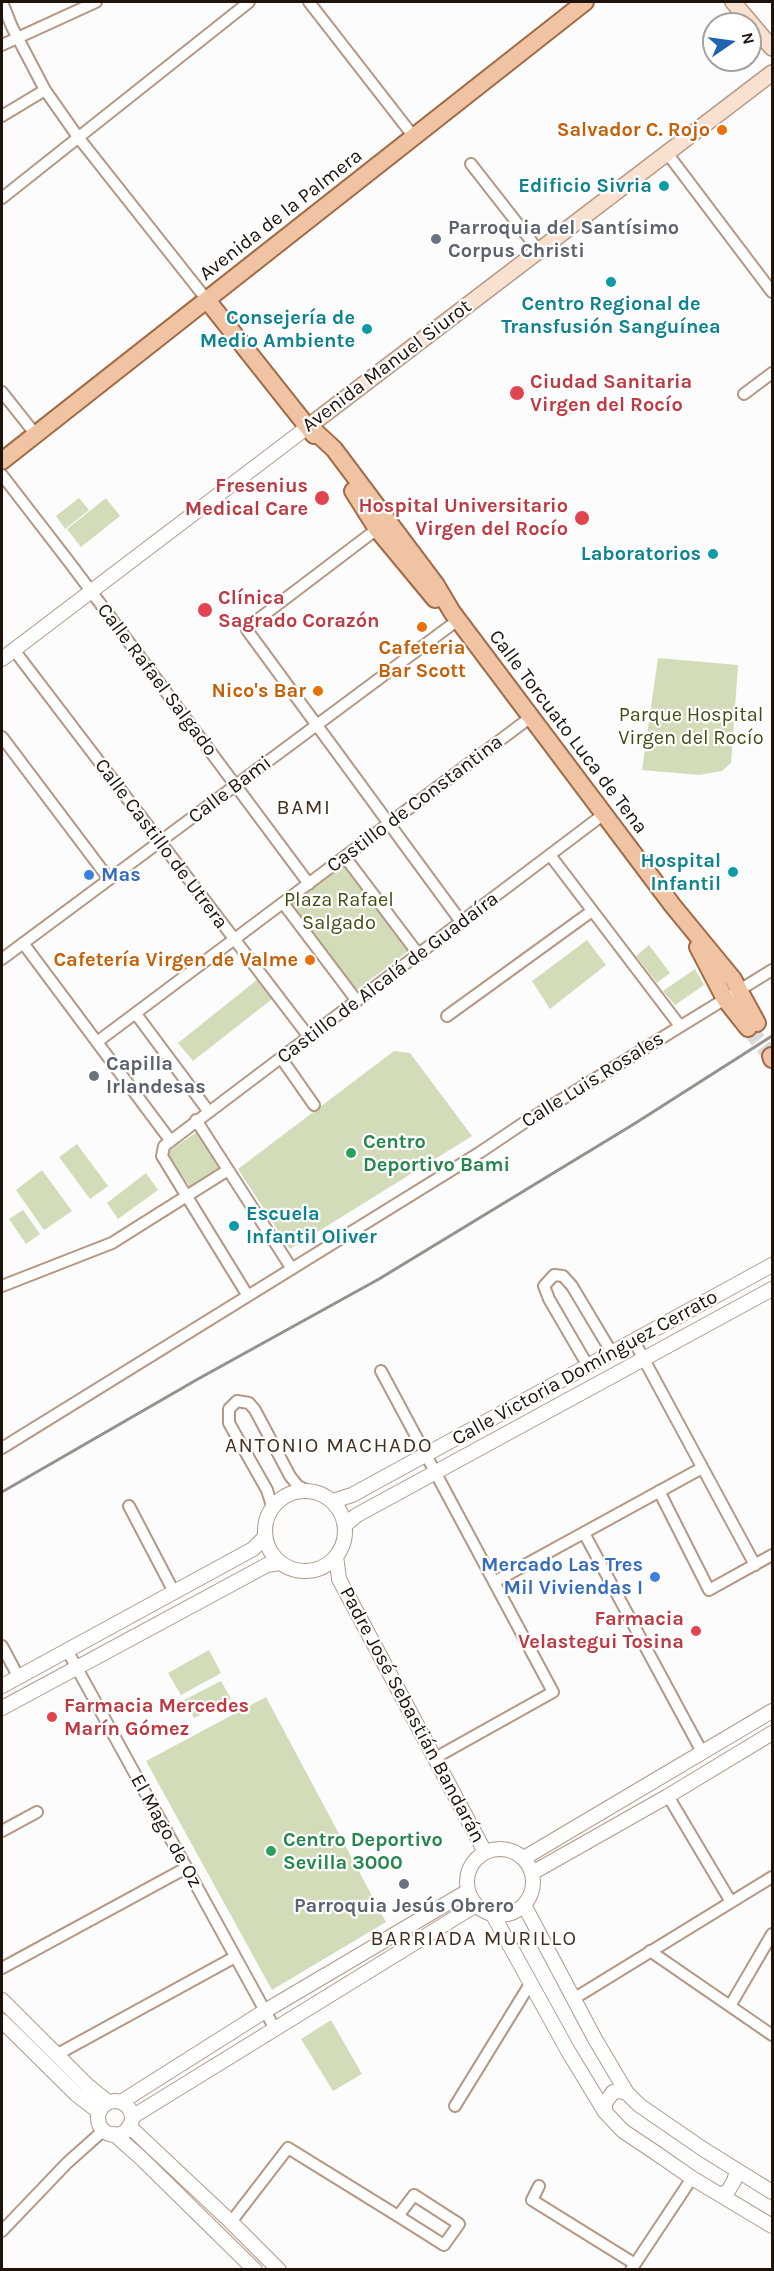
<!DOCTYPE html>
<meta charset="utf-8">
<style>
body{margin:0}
#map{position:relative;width:774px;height:2271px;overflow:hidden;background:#fcfcfc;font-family:Karla,sans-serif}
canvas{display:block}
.frame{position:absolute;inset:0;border:3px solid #1d130b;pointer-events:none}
.north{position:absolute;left:702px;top:12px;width:60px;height:60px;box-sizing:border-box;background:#fff;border:2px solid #a5a19d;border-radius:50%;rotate:77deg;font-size:16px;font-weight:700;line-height:24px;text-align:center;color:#1d130b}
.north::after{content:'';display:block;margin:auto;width:21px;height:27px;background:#2262b3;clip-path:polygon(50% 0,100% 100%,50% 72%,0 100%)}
</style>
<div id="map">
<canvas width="774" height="2271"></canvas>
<div class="frame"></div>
<div class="north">N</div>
</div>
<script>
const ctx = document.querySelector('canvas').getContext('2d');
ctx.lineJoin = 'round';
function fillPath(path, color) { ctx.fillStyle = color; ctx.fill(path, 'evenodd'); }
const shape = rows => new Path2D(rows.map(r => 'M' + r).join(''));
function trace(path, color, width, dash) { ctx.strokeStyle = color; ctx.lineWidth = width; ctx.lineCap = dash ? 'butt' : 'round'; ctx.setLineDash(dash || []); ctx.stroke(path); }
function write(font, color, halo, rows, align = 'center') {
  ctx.font = font + ' Karla,sans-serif'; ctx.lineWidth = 4.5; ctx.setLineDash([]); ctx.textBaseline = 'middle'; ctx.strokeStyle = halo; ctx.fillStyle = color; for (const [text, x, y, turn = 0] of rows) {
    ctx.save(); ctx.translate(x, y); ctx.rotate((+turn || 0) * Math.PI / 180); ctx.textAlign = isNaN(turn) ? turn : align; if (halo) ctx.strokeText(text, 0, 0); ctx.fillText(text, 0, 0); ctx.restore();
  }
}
const green = shape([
 [79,498,89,510,65,529,56,516],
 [106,498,120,516,81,547,67,529],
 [658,658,738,665,731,763,722,771,699,775,642,770],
 [346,860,411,949,354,992,288,904],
 [587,940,606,965,550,1009,532,981],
 [649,945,670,973,657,983,636,956],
 [695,969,704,985,675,1005,663,991],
 [258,979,272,999,193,1061,178,1043],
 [394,1051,410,1053,472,1136,290,1249,238,1169],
 [197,1132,220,1167,190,1187,167,1152],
 [77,1144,108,1186,90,1199,59,1157],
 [42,1170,72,1211,44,1230,16,1190],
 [146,1173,158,1190,118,1219,107,1203],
 [23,1210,40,1234,26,1244,9,1219],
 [209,1650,221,1673,181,1695,168,1673],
 [221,1681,231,1699,194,1718,184,1700],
 [266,1697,386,1922,272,1990,146,1761],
 [331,2020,362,2074,333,2091,301,2039]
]);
const primaryTunnel = shape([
 [748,1028,771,1056]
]);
const minor = shape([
 [2,2,12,27,45,90,78,137,207,300],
 [309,2,414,137],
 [2,45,96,2],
 [2,116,45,90],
 [667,153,772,292],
 [471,164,539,251],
 [2,198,249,2],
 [2,392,36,435],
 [744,394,772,373],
 [2,475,73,567,309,884],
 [377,529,248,627,247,630,462,923],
 [14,650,309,1037],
 [2,737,109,879],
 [550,855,680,1026],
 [345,857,419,955],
 [283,903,357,1001],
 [23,943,170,1140],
 [2,959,458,620],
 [136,1014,209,1112],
 [447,1016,592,911],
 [97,1042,531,717],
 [281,1058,314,1105],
 [196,1120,292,1269],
 [2,1286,112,1243,228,1170],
 [248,1296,162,1156,164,1146,604,814],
 [634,1341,755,1565],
 [588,1366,549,1299,544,1286,554,1275,563,1276,572,1286,612,1353],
 [381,1371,553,1692,435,1758],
 [2,1448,479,1153,525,1122,772,970],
 [659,1491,709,1590,772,1555],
 [129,1506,174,1592],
 [272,1506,267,1490,229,1423,229,1409,237,1401,249,1403,255,1410,290,1476,298,1486,306,1490],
 [584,1533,702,1752],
 [494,1582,702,1468],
 [2,1646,18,1676],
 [67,1650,275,2029],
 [668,1796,731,1902],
 [2,1831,37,1812],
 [650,1951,772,2035],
 [2,1968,186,1868],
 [575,1998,772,1877],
 [730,2006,772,1934],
 [56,2055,235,1957],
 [455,2106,530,1984],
 [539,2186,532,2200,635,2264],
 [231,2222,288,2148,398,2216,444,2245,459,2224,414,2195,398,2216],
 [2,2231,67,2163,104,2130],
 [631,2270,692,2178]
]);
const tertiary = shape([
 [2,659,309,426],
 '265 1531a40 40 0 1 1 80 0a40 40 0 1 1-80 0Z',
 [333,1501,352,1495,772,1265],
 [345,1525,357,1515,772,1289],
 [336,1556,339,1579,485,1852],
 [2,1686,253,1549,265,1537],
 [2,1708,267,1565,280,1563],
 '467 1882a33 33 0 1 1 66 0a33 33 0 1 1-66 0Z',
 [524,1858,772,1711],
 [532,1873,668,1796,772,1733],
 [524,1905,595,2039,627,2093,639,2105,703,2149,772,2192],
 [493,1915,568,2051,605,2112,623,2131,653,2151,692,2178,772,2226],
 [2,2000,87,2085,108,2102],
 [2,2021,77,2095,99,2112],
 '98 2118a17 17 0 1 1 34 0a17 17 0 1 1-34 0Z',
 [121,2102,265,2011,468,1891],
 [605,2112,605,2103,613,2092,619,2091,627,2093],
 [132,2117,476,1905],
 [129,2126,231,2222,279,2270],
 [114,2134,141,2158,255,2270],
 [720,2195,728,2191,734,2181,737,2171]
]);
const secondary = shape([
 [733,2,772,48],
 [309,426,772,73]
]);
const primary = shape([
 [207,300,314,435],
 [309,426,334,449,436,585,452,612,673,906,733,979,757,1023],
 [2,461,585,2],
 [353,491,377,529,435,599],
 [698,947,725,999,748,1028],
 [771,1056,772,1059]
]);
const rail = shape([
 [2,1492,198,1379,379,1279,634,1124,772,1036]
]);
const markers = [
 [722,130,6,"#e8710a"],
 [664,186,6,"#0f9aa8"],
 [436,239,6,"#6b7280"],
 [611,282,6,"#0f9aa8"],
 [367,329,6,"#0f9aa8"],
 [517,393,8,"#e0444e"],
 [322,498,8,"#e0444e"],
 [582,518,8,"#e0444e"],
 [713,554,6,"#0f9aa8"],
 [205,610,8,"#e0444e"],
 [422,627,6,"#e8710a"],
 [318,691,6,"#e8710a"],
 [733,872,6,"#0f9aa8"],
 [89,875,6,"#3f7fe0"],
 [310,960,6,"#e8710a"],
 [94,1076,6,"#6b7280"],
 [351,1153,6,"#2e9e5b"],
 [234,1226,6,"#0f9aa8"],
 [655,1577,6,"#3f7fe0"],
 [696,1631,6,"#e0444e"],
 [52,1717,6,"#e0444e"],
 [271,1851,6,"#2e9e5b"],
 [404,1884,6,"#6b7280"]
];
const foodNames = [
 ["Salvador C. Rojo",710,130],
 ["Cafeteria",422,648,"center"],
 ["Bar Scott",422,671,"center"],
 ["Nico's Bar",306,691],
 ["Cafetería Virgen de Valme",298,960]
];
const cultureNames = [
 ["Edificio Sivria",652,186],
 ["Centro Regional de",611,304,"center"],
 ["Transfusión Sanguínea",611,327,"center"],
 ["Consejería de",355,318],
 ["Medio Ambiente",355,341],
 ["Laboratorios",701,554],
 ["Hospital",721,861],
 ["Infantil",721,884],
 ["Escuela",246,1214,"left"],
 ["Infantil Oliver",246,1237,"left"]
];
const streetNames = [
 ["Avenida de la Palmera",281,215,-38],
 ["Avenida Manuel Siurot",387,366,-37],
 ["Calle Rafael Salgado",157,680,53],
 ["Calle Torcuato Luca de Tena",568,732,53],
 ["Calle Bami",230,790,-37],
 ["Castillo de Constantina",415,804,-37],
 ["Calle Castillo de Utrera",161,844,53],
 ["Castillo de Alcalá de Guadaíra",388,978,-37],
 ["Calle Luis Rosales",593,1080,-32],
 ["Calle Victoria Domínguez Cerrato",585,1368,-29],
 ["Padre José Sebastián Bandarán",412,1715,62],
 ["El Mago de Oz",166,1831,61]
];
const worshipNames = [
 ["Parroquia del Santísimo",448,228],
 ["Corpus Christi",448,251],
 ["Capilla",106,1064],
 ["Irlandesas",106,1087],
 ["Parroquia Jesús Obrero",404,1906,"center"]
];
const healthNames = [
 ["Ciudad Sanitaria",530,382],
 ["Virgen del Rocío",530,405],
 ["Fresenius",308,486,"right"],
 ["Medical Care",308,509,"right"],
 ["Hospital Universitario",568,506,"right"],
 ["Virgen del Rocío",568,529,"right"],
 ["Clínica",218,598],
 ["Sagrado Corazón",218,621],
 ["Farmacia",684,1619,"right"],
 ["Velastegui Tosina",684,1642,"right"],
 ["Farmacia Mercedes",64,1706],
 ["Marín Gómez",64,1729]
];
const parkNames = [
 ["Parque Hospital",691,715],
 ["Virgen del Rocío",691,738],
 ["Plaza Rafael",339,900],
 ["Salgado",339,923]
];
const shopNames = [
 ["Mas",101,875],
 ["Mercado Las Tres",643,1565,"right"],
 ["Mil Viviendas I",643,1588,"right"]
];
const leisureNames = [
 ["Centro",363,1142],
 ["Deportivo Bami",363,1165],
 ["Centro Deportivo",283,1840],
 ["Sevilla 3000",283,1863]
];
const neighbourhoodNames = [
 ["BAMI",304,808],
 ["ANTONIO MACHADO",329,1446],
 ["BARRIADA MURILLO",474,1939]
];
fillPath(green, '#d2dcb9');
trace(primaryTunnel, '#dbd9d8', 16, [16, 8]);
trace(minor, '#b49884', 14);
trace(tertiary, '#b49884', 16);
trace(secondary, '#b49884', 18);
trace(primary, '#a06b45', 20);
trace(minor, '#fff', 10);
trace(tertiary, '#fff', 14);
trace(secondary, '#f8e1d0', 15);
trace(primary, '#f0c3a2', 16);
trace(rail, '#95918d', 3);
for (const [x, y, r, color] of markers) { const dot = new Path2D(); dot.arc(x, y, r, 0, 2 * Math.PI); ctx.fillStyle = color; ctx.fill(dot); trace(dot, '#fff', 2); }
write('bold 20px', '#c56008', '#fff', foodNames, 'right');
write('bold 20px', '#0d838f', '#fff', cultureNames, 'right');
write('20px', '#1d130b', '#fff', streetNames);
write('bold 20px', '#5b616d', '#fff', worshipNames, 'left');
write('bold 20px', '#be3a42', '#fff', healthNames, 'left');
write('20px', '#414d12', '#fff', parkNames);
write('bold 20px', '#366cbe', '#fff', shopNames, 'left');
write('bold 20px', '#27864d', '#fff', leisureNames, 'left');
ctx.letterSpacing = '1.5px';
write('21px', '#462f1d', '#fff', neighbourhoodNames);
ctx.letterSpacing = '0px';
</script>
